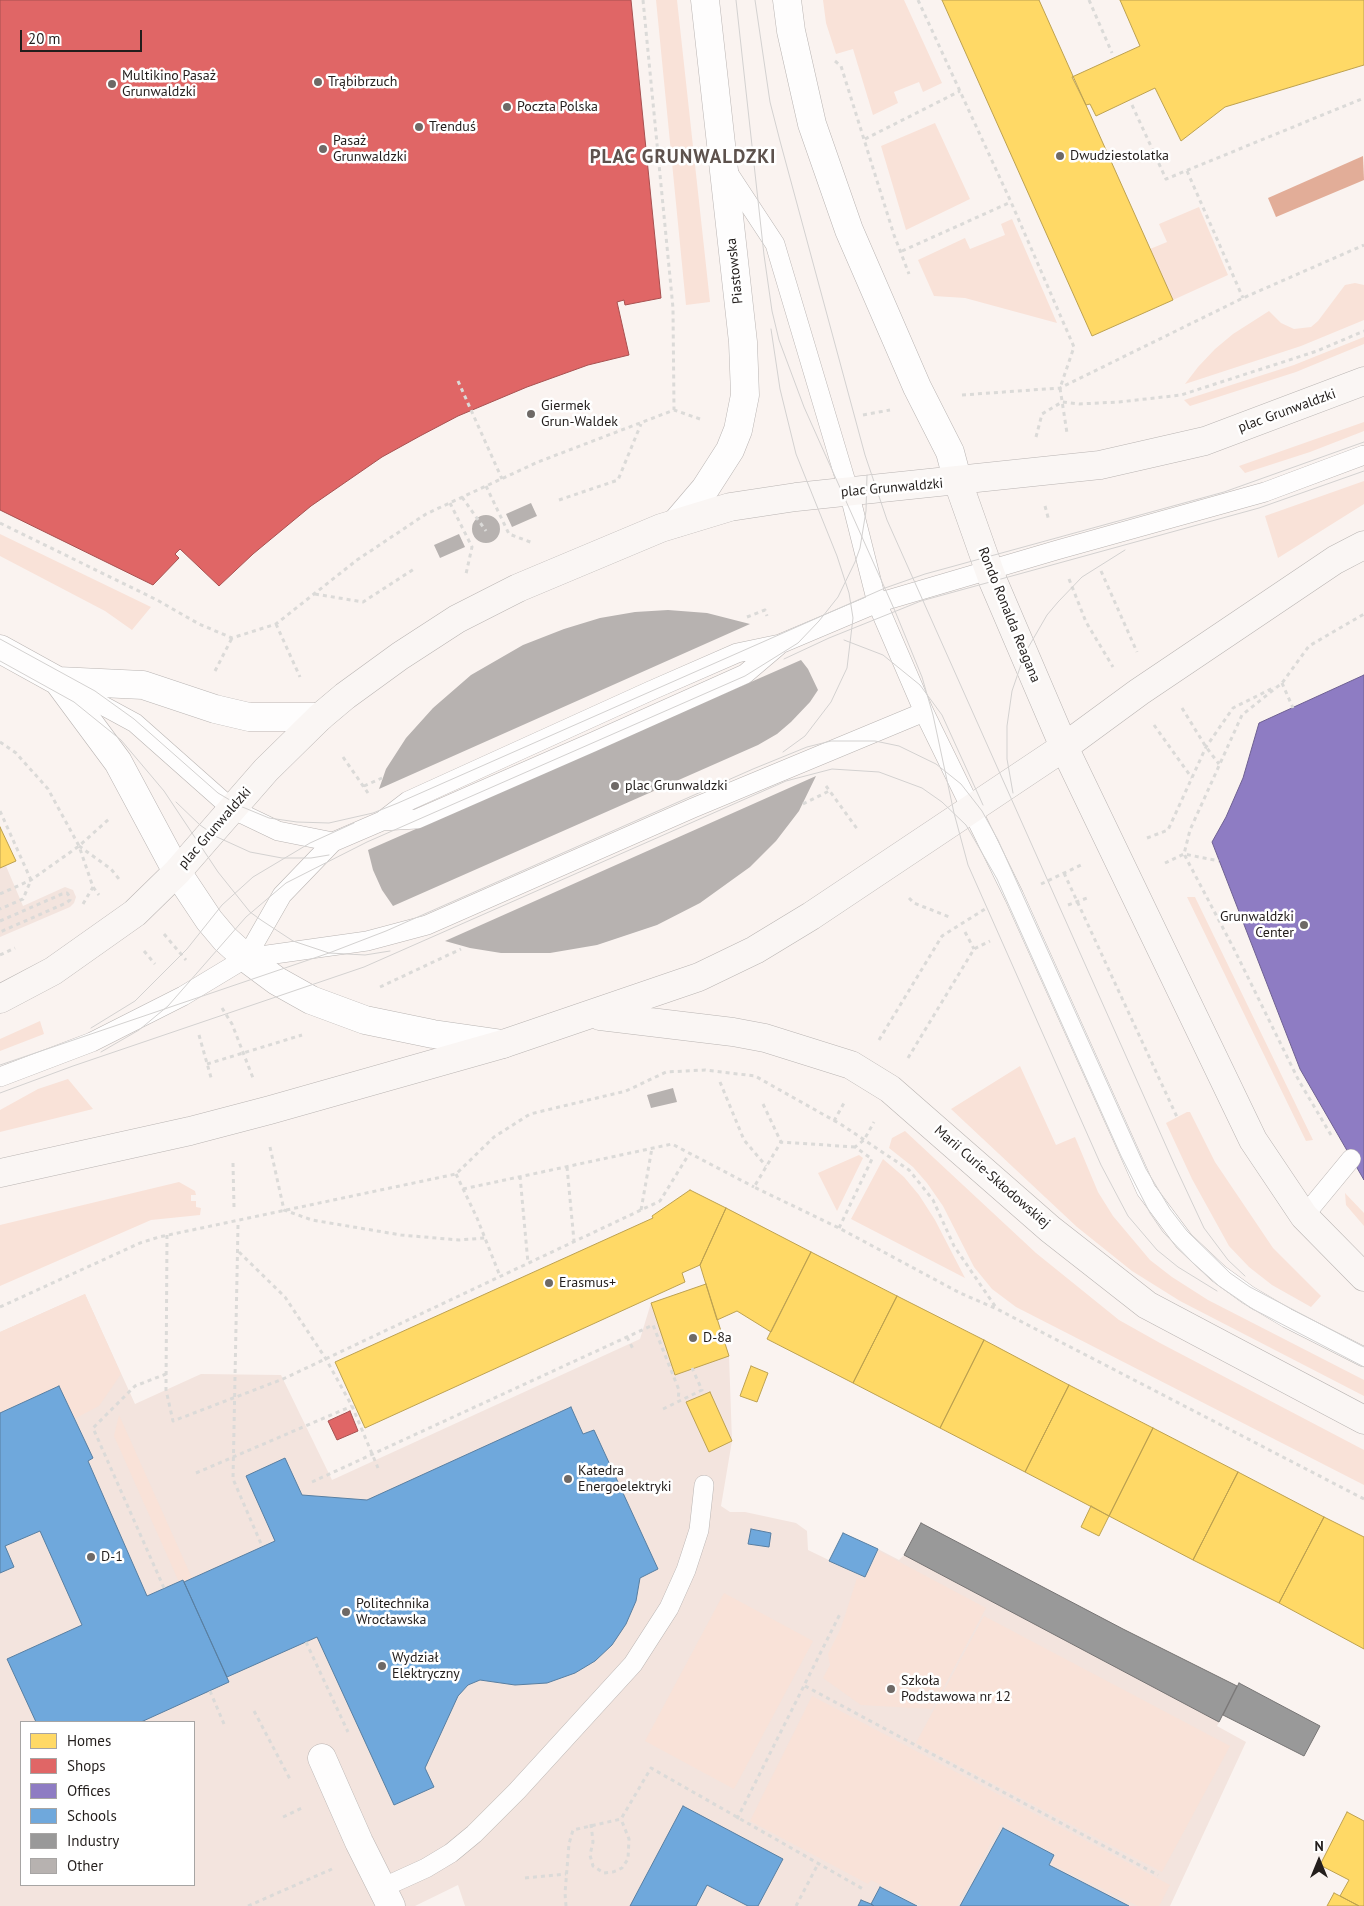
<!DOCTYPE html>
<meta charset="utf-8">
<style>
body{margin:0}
#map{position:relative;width:1364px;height:1906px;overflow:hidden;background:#faf3f0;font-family:"PT Sans",sans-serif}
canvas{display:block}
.legend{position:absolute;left:20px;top:1721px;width:175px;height:165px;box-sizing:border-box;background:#fff;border:1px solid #a7a5a4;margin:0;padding:6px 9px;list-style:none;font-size:15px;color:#231e1c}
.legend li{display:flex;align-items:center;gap:10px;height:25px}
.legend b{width:25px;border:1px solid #a7a5a4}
.north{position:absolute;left:1294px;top:1836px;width:50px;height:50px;-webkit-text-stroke:4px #fff;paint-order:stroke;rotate:0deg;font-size:14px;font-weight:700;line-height:20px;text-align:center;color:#231e1c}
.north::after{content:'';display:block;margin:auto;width:18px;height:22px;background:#231e1c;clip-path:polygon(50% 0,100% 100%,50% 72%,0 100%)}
.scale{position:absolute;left:20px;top:30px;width:122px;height:22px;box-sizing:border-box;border:2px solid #231e1c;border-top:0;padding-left:6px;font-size:15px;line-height:18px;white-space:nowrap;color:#231e1c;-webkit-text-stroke:4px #fff;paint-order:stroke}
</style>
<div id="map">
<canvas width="1364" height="1906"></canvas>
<ul class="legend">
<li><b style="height:14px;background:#ffd966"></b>Homes</li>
<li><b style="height:14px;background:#e06666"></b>Shops</li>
<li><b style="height:14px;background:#8e7cc3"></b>Offices</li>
<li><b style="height:14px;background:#6fa8dc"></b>Schools</li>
<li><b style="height:14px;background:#999"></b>Industry</li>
<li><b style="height:14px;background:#b7b2b0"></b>Other</li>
</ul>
<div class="north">N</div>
<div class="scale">20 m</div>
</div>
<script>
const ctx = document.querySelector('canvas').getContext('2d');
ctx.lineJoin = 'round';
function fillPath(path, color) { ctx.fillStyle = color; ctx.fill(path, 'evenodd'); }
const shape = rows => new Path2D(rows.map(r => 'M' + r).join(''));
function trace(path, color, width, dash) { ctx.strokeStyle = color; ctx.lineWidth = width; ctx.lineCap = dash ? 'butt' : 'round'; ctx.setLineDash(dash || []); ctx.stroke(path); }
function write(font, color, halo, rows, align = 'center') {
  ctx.font = font + ' "PT Sans",sans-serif'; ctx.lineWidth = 5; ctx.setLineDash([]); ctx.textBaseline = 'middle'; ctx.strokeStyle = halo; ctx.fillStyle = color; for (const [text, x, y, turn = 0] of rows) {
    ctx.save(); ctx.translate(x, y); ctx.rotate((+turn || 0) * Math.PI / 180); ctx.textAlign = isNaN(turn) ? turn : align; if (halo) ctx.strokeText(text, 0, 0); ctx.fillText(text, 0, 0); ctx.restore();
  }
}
const built = shape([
 [0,827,16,861,6,866,23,906,65,887,73,890,76,897,74,903,70,907,0,937],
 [706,1284,729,1356,732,1441,721,1506,730,1512,745,1512,796,1523,807,1531,808,1550,864,1577,878,1549,899,1560,904,1555,921,1523,1123,1629,1237,1686,1217,1726,1246,1742,1170,1906,465,1906,458,1885,415,1906,0,1906,0,1332,85,1294,135,1404,201,1374,281,1375,332,1480,640,1339,651,1303],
 [21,1722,194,1722,194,1885,21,1885]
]);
const green = shape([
 [656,0,677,0,710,302,686,305],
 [823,0,904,0,942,83,923,92,919,82,894,92,898,103,873,115,853,49,836,54,826,23],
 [935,123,970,199,906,230,881,146],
 [1199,207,1228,275,1173,300,1150,249,1167,242,1159,224],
 [1012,219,1057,323,965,298,934,296,918,260,965,238,970,249,1005,235,1001,224],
 [1355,283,1364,285,1364,320,1301,346,1185,384,1198,367,1215,349,1233,334,1269,311,1281,323,1294,329,1311,327,1318,321,1345,285],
 [1364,337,1364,344,1296,372,1190,406,1184,400,1294,365],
 [1364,422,1364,431,1310,452,1245,473,1239,466],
 [1364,481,1364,504,1278,558,1265,516],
 [0,534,151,607,132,630,105,611,0,556],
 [1187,897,1195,897,1313,1140,1306,1141],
 [40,1021,44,1034,0,1051,0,1039],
 [1020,1066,1056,1145,1075,1137,1098,1192,1113,1216,1150,1260,1172,1277,1208,1300,1364,1380,1364,1396,1180,1301,1132,1271,1077,1227,951,1109],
 [68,1079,93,1109,0,1132,0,1110,38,1089],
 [1187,1112,1190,1112,1215,1162,1273,1248,1321,1296,1311,1307,1272,1285,1249,1267,1229,1246,1192,1179,1166,1123],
 [905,1131,1036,1253,1119,1320,1160,1343,1364,1450,1364,1485,1016,1307,992,1289,974,1267,943,1206,927,1183,913,1167,889,1148,892,1138],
 [859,1155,863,1158,837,1211,818,1173],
 [883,1159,904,1177,919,1195,935,1220,965,1278,851,1219],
 [179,1182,195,1191,196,1195,191,1195,191,1201,196,1201,196,1207,201,1208,200,1215,151,1220,0,1286,0,1225],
 [1345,1193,1364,1213,1364,1226,1346,1205],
 [85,1294,121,1374,99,1406,74,1419,59,1386,0,1413,0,1332],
 [119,1415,192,1578,184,1582,183,1580,179,1582,114,1436],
 [879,1551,986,1608,932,1709,861,1705,823,1678,830,1665,828,1654,841,1628,857,1578,864,1580],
 [724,1593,813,1641,734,1789,645,1741],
 [984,1616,1230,1746,1162,1872,916,1743],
 [812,1696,1170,1885,1159,1906,1138,1906,1052,1864,1056,1854,1001,1824,957,1906,923,1906,871,1880,868,1884,750,1821]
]);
const water = shape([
 [1363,156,1364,180,1276,217,1268,198]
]);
const homes = shape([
 [942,0,1039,0,1173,300,1092,336,942,0],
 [1120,0,1364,0,1364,65,1225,107,1181,141,1155,88,1096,116,1090,104,1086,105,1072,77,1140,46,1120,0],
 [0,827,16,861,0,868,0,827],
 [690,1190,726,1208,700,1265,682,1273,685,1282,365,1428,335,1362,653,1218,652,1216,690,1190],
 [726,1208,811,1252,771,1332,737,1311,717,1320,700,1265,726,1208],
 [811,1252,897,1296,853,1383,767,1339,811,1252],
 [706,1284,729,1356,675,1375,651,1303,706,1284],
 [897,1296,984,1340,940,1428,853,1383,897,1296],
 [984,1340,1069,1385,1025,1472,940,1428,984,1340],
 [751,1366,768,1373,757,1402,740,1396,751,1366],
 [1069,1385,1153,1428,1109,1516,1025,1472,1069,1385],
 [710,1392,732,1441,709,1452,686,1402,710,1392],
 [1153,1428,1238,1472,1193,1560,1109,1516,1153,1428],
 [1238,1472,1324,1517,1279,1603,1193,1560,1238,1472],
 [1091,1506,1109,1516,1099,1536,1081,1527,1091,1506],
 [1324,1517,1364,1537,1364,1649,1279,1603,1324,1517],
 [1347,1812,1364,1821,1364,1906,1359,1906,1340,1896,1349,1880,1320,1865,1347,1812],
 [1334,1893,1340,1896,1359,1906,1327,1906,1334,1893]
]);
const shops = shape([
 [0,0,631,0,661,298,625,305,624,300,617,302,629,355,588,365,527,387,458,416,420,436,382,457,311,506,253,554,219,586,180,549,175,554,179,558,153,585,0,510,0,0],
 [350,1411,358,1431,337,1440,328,1421,350,1411]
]);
const offices = shape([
 [1364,675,1364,1180,1300,1069,1212,842,1226,817,1243,778,1259,723,1364,675]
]);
const schools = shape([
 [59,1386,93,1458,88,1461,147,1596,183,1580,229,1682,141,1722,36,1722,7,1659,82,1625,40,1531,5,1546,14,1567,0,1573,0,1413,59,1386],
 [571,1407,583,1434,594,1430,658,1569,640,1578,636,1601,626,1624,612,1645,595,1661,575,1673,547,1683,515,1685,480,1680,468,1685,458,1696,425,1768,434,1787,394,1805,317,1637,227,1677,184,1582,275,1541,246,1476,285,1458,302,1495,367,1500,571,1407],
 [751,1529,771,1533,769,1547,748,1544,751,1529],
 [843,1533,878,1549,865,1577,829,1561,843,1533],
 [683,1806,783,1859,758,1906,748,1906,707,1885,696,1906,630,1906,683,1806],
 [1003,1828,1054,1855,1049,1865,1129,1906,960,1906,1003,1828],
 [880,1887,917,1906,874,1906,871,1904,880,1887],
 [861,1900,871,1904,874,1906,858,1906,861,1900]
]);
const industry = shape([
 [921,1523,1123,1629,1237,1686,1219,1722,904,1555,921,1523],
 [1239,1683,1320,1726,1304,1756,1223,1715,1239,1683]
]);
const building = shape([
 [531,503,537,516,512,527,506,514],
 '472 529a14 14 0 1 1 28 0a14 14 0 1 1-28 0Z',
 [459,534,465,547,440,558,434,545],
 [668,610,707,613,750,624,379,789,386,769,406,738,433,708,471,675,523,645,564,629,600,618,635,612],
 [801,660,808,669,818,690,810,702,791,722,777,734,758,745,393,906,382,890,373,870,368,850],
 [816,776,799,811,776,841,750,867,700,903,657,925,597,945,550,953,501,953,470,948,445,941],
 [673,1088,677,1102,651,1108,647,1095]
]);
const path = shape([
 [643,0,673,308,674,410],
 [918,0,1011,202,1074,347,1060,388,1067,433],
 [1089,0,1112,53],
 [835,61,841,66,894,235,909,274],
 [1132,105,1166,179,1364,98],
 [865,139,960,91],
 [1187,171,1243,298],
 [902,251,1011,202],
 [458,381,502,479],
 [962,395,1060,388,1243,298,1364,245],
 [863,415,890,410],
 [1036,437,1042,414,1062,402,1079,404,1119,402,1181,395,1317,351,1364,331],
 [486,486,509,534,533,543],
 [462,497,486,531],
 [559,500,618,480,641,424],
 [450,503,472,547,466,574],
 [1045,506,1049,521],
 [0,523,157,600,199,624,232,638,276,624,357,560,426,514,486,486,538,462,674,410,703,420],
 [1101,571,1137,652],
 [1069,579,1086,622,1113,667],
 [315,594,363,602,414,569],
 [747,617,765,610,767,616],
 [276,624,300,677],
 [215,671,232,638],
 [1282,683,1293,708],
 [1182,708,1206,747,1219,764],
 [1154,725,1192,778],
 [0,742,16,753,48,789,79,846,93,887,99,895],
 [343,757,368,793],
 [364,786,382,778],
 [826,786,858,830],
 [803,804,829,791],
 [0,811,31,880,23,899,0,909],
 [1147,838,1168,830,1206,747,1233,708,1275,687],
 [79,846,111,869,119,879],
 [1165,863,1184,854,1219,861],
 [1064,873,1177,1117],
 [1041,884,1081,865],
 [0,894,31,880,79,846,109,819],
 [909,898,914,903,952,918],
 [83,904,93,887],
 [1068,905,1087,898],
 [0,921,62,894,67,893,70,897,70,900,66,903,0,932],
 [965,932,974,949],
 [164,934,186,960],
 [144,951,155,964],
 [0,955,15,948],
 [380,987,461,949],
 [222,1008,232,1024,253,1078],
 [199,1035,212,1081],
 [879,1040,942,936,985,909],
 [908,1058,974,949,990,941],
 [207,1064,302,1035],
 [720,1082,744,1140,766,1166],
 [763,1104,781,1142],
 [834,1121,844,1103],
 [1331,1135,1299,1081,1234,949,1184,854,1190,830,1242,715,1282,683,1309,646,1364,614],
 [270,1147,284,1210,312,1220,401,1235,459,1240,485,1238],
 [855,1147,781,1142,754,1187,839,1228,960,1293,997,1309,1364,1499],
 [233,1163,234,1207],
 [567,1167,574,1241],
 [456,1174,477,1218,500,1276],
 [520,1176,528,1263],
 [463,1189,672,1144,754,1187],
 [641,1210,652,1148],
 [238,1225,233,1479,262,1546],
 [839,1228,872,1159,855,1147,864,1140,874,1122],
 [167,1235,166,1390,173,1421,283,1379,660,1201,689,1154],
 [239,1252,285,1297,326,1359,352,1406,378,1468],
 [0,1307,140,1243,159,1237,456,1174,494,1137,530,1114,626,1091,666,1072,705,1070,755,1076,842,1125,909,1170,933,1200,954,1246,997,1309],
 [627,1337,634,1351],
 [663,1409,702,1390,692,1368],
 [196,1473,352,1406],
 [312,1482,653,1325,679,1390,678,1401],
 [164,1588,93,1428,135,1386,166,1374],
 [306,1642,348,1732],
 [805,1686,1158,1875],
 [210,1691,224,1724],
 [254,1711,291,1781],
 [283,1817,304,1807],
 [737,1819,840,1614],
 [591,1824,593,1842,590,1855,593,1866,604,1873,613,1872,622,1868,628,1859,629,1839,621,1819],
 [525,1878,566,1874],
 [248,1906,332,1869],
 [566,1906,565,1893,569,1844,573,1830,621,1819,651,1768,863,1889],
 [796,1906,818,1864]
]);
const service = shape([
 [727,171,775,244,849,492,877,603,924,712,1014,896,1146,1190,1184,1241,1219,1274,1248,1295,1287,1318,1364,1357],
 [65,685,135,723,232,809,278,831,333,842],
 [382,821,417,819,593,742,745,674,778,646],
 [246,958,282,895,333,842,382,821,408,801,650,691,737,653,780,644,877,603,1057,550,1265,492,1364,455],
 [0,1077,92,1042,183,996,246,958,367,941,427,925,693,808,924,712],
 [1304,1216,1351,1159],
 [382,1888,426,1868,451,1853,474,1834,517,1791,633,1664,669,1608,686,1570,699,1530,704,1485]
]);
const minor = shape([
 [322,1758,359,1842,391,1906]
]);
const tertiary = shape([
 [787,0,791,31,812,124,849,230,917,387,950,452,958,482],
 [676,523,705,489,730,450,738,430,745,395,743,342,705,0],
 [0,649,58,681,118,762,177,872,209,920,225,939,246,958,277,981,311,1000,365,1020,433,1034,503,1044],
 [58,681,143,685,215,709,249,717,320,717]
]);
const secondary = shape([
 [958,482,993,581,1064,747,1253,1140,1304,1216,1364,1277],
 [0,999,53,971,135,913,177,872,266,770,320,717,345,696,400,656,457,619,518,588,661,528,730,507,796,497,1100,465,1205,441,1364,381],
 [600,1016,733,1032,765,1038,851,1065,890,1089,1050,1229,1147,1305,1364,1420],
 [0,1173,190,1131,270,1110,503,1044,699,977,755,950,811,916,1064,747,1139,692,1335,560,1364,545]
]);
const tram = shape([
 [736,0,764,255,772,311,779,340,804,407,895,611,922,677,933,715,954,813,968,865,1101,1165,1128,1216,1157,1250,1178,1267,1217,1291],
 [755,0,770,102,780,141,865,455,887,520,1175,1166,1204,1228,1228,1260,1245,1276],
 [771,329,780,389,796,454,837,556,849,593,853,618,847,668,831,702,805,736,783,752],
 [0,639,95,691,134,719,218,793,240,806,269,818,297,822,329,823,373,813,398,803,885,588,925,574,1224,492,1364,442],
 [844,640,883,655,920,685,942,715,983,805],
 [784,659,829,638,921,601,1259,508,1364,471],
 [0,661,74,702,121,740,164,791,218,872,250,912,261,920,293,941,329,953,365,955,390,951],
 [1013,793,1007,759,1007,726,1012,691,1025,653,1047,615,1058,602,1082,577,1125,550],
 [176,802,200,825,217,837,250,852,282,858,311,858,329,855],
 [91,1028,135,1001,187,949,222,905,253,877,310,843,354,823],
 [101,1052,139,1030,168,1006,246,917,286,883,367,842,745,676,798,643,819,621,838,597,855,562,860,548,866,511,867,475],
 [0,1065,329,953,386,931,753,769,807,747,831,741,875,741,899,746,936,764,961,784,982,811,998,840,1146,1169,1170,1209,1187,1231,1230,1273,1250,1287,1364,1347],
 [0,1093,73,1066,364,967,786,781,832,769,879,772,922,788,942,802,966,825,997,879,1121,1156,1150,1213,1163,1232,1193,1263,1219,1286,1254,1310],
 [1249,1307,1364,1367]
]);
const markers = [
 [318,82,5,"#6e6966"],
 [112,84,5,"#6e6966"],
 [507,107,5,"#6e6966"],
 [419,127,5,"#6e6966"],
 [323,149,5,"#6e6966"],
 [1060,156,5,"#6e6966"],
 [531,414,5,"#6e6966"],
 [615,786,5,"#6e6966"],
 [1304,925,5,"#6e6966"],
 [549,1283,5,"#6e6966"],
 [693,1338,5,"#6e6966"],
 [568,1479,5,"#6e6966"],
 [91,1557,5,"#6e6966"],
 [346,1612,5,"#6e6966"],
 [382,1666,5,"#6e6966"],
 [891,1689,5,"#6e6966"]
];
const poiNames = [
 ["Multikino Pasaż",122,76],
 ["Grunwaldzki",122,92],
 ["Trąbibrzuch",328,82],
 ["Poczta Polska",517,107],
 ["Trenduś",429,127],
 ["Pasaż",333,141],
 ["Grunwaldzki",333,157],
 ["Dwudziestolatka",1070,156],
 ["Giermek",541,406],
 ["Grun-Waldek",541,422],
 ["plac Grunwaldzki",625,786],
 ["Grunwaldzki",1294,917,"right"],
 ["Center",1294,933,"right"],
 ["Erasmus+",559,1283],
 ["D-8a",703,1338],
 ["Katedra",578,1471],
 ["Energoelektryki",578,1487],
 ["D-1",101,1557],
 ["Politechnika",356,1604],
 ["Wrocławska",356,1620],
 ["Wydział",392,1658],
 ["Elektryczny",392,1674],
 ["Szkoła",901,1681],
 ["Podstawowa nr 12",901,1697]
];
const streetNames = [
 ["Piastowska",735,271,-96],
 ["plac Grunwaldzki",1287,411,-20],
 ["plac Grunwaldzki",892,488,-5],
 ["Rondo Ronalda Reagana",1009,615,68],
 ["plac Grunwaldzki",215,828,-49],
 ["Marii Curie-Skłodowskiej",992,1177,41]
];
const districtNames = [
 ["PLAC GRUNWALDZKI",683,158]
];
fillPath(built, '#f3e4de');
fillPath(green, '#f9e2d8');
fillPath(water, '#e2ad98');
fillPath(homes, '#ffd966');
trace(homes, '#bda150', 1);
fillPath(shops, '#e06666');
trace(shops, '#a75050', 1);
fillPath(offices, '#8e7cc3');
trace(offices, '#6e6091', 1);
fillPath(schools, '#6fa8dc');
trace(schools, '#587fa2', 1);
fillPath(industry, '#999');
trace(industry, '#767474', 1);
fillPath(building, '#b7b2b0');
trace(service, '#b9b4b2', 20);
trace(minor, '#b9b4b2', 29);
trace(tertiary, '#b9b4b2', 29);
trace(secondary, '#b9b4b2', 29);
trace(path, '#dbdad8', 3, [4, 4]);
trace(service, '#fefdfd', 19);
trace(minor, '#fefdfd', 28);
trace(tertiary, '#fefdfd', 28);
trace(secondary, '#faf6f4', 28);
trace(tram, '#d3d1d0', 1);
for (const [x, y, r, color] of markers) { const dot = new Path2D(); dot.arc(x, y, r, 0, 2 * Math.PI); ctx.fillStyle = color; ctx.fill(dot); trace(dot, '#fff', 2); }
write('14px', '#231e1c', '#fff', poiNames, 'left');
write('14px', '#231e1c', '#fff', streetNames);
ctx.letterSpacing = '1px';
write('bold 19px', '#5d524d', '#fff', districtNames);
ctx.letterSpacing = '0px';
</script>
